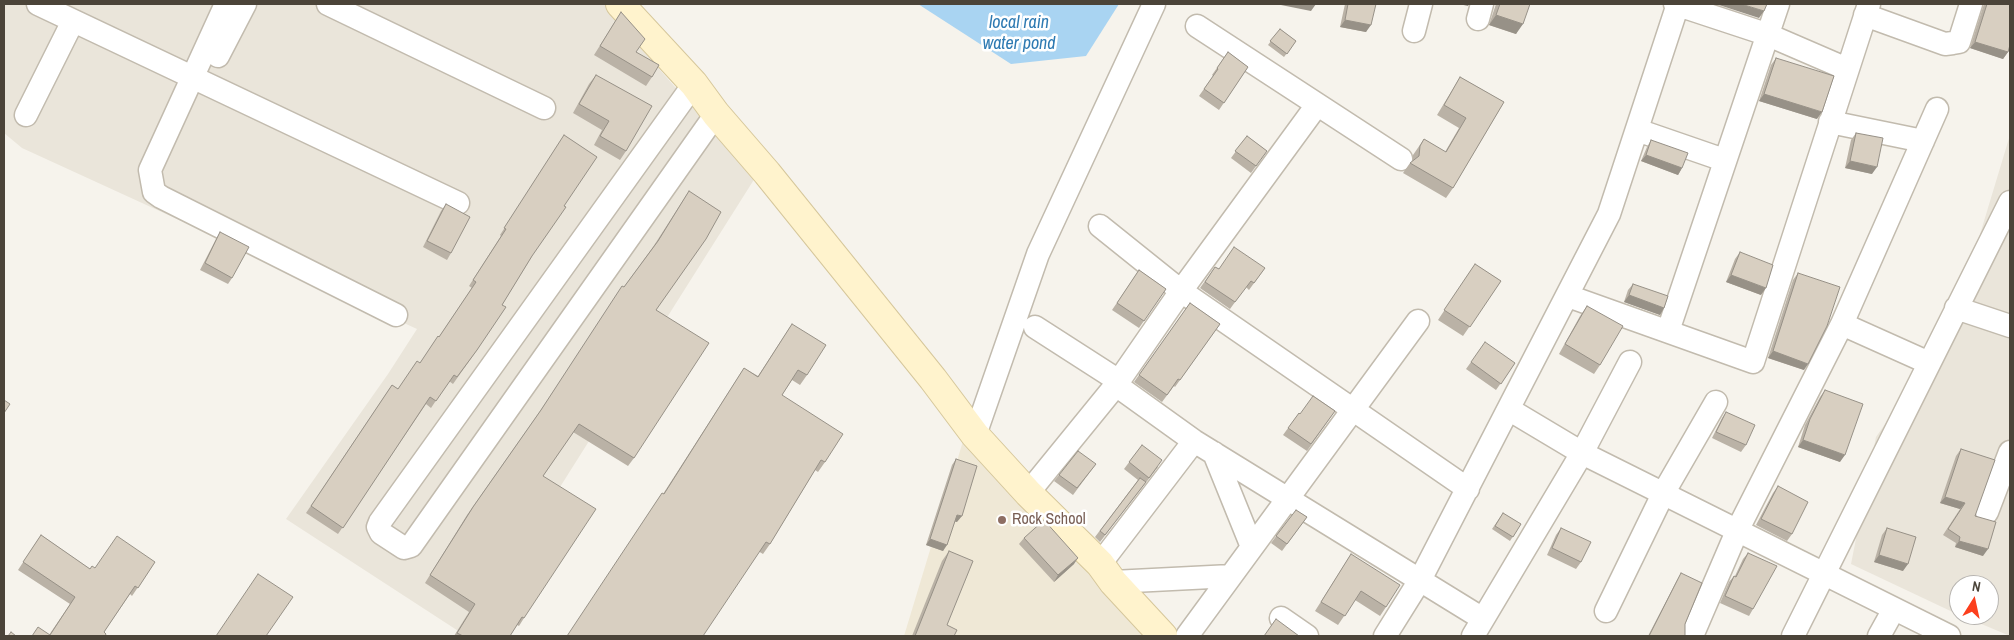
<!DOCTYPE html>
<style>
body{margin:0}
#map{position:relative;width:2014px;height:640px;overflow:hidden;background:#f6f3ec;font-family:"Archivo Narrow",sans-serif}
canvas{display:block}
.frame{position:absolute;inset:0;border:5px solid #4b4439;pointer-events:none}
.north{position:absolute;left:1949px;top:575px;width:50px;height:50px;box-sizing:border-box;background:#fff;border:1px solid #b7b4b0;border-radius:50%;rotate:10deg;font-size:14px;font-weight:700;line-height:20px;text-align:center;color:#4b4439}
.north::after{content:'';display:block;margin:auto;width:18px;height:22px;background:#fc3f1d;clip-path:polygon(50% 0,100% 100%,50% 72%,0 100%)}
</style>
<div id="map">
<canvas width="2014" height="640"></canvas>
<div class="frame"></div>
<div class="north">N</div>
</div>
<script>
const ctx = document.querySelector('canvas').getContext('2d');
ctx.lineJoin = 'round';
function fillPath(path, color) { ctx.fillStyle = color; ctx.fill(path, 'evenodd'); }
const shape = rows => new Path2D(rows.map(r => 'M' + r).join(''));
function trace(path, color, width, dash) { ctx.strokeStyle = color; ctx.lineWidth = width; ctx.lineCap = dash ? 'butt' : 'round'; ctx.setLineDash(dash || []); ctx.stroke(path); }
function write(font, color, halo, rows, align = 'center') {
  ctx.font = font + ' "Archivo Narrow",sans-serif'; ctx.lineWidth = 5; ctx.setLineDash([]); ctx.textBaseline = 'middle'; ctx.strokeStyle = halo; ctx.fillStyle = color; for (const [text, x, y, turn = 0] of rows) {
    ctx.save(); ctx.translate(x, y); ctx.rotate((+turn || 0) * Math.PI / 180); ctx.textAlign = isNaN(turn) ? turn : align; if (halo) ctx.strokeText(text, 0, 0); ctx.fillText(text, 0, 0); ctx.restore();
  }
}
const residential = shape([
 [4,4,613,4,616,20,755,178,466,636,286,519,388,374,417,329,22,148,4,133],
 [2010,135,2010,636,1960,615,1989,615,1989,585,1959,585,1959,615,1851,564,1876,437,1932,357,1965,284]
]);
const education = shape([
 [970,418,1172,636,904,636]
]);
const water = shape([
 [918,4,1119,4,1086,56,1011,64]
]);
const street = shape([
 [38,4,458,203],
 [226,4,150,170,154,192,161,197,396,315],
 [328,4,544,108],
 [1675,4,1766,34,1847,69],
 [1865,15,1945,44,1953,43,1959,42,1971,4],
 [1478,19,1482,4],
 [1197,26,1401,159],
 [1414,31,1421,4],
 [218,56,245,4],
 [694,84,380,522,378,527,381,533,404,548,411,546,716,114],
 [26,115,73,21],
 [1830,122,1923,141],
 [1637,130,1724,160],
 [1100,226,1181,291,1468,489],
 [1568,296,1753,362,1869,4],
 [1956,308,2010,326],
 [1842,324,1929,363],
 [1035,327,1119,381],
 [1668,331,1778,4],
 [1116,385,1194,441,1483,619],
 [1510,410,1582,453,1630,362],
 [975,435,1038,254,1154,4],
 [1214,453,1252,547],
 [1028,493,1116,385,1181,291,1317,105],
 [1987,512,2010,452],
 [1100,564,1194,441],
 [1113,582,1231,576],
 [1606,611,1664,492,1716,402],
 [1281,618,1307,636],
 [1187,636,1418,321],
 [1385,636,1420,580,1609,214,1678,4],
 [1473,636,1582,453,1949,636],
 [1692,636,1738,529,1842,324,1937,109],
 [1793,636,2010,202],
 [1879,636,1894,609]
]);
const secondary = shape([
 [620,4,694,84,716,114,767,173,933,379,975,435,1028,493,1100,564,1113,582,1163,636]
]);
const wall = shape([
 [1345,4,1376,4,1366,32,1340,27],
 [1496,4,1530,4,1516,34,1489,25],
 [1984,4,2010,4,2008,52,2003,59,1970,48],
 [621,12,636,52,652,77,646,86,594,55],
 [1280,29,1296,41,1284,57,1268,45],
 [1228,52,1248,67,1219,110,1199,96,1213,76,1212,75],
 [1776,58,1817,119,1759,101,1771,65],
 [596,75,626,151,620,160,594,145,602,130,573,113,589,84],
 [1460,77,1504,102,1453,188,1446,198,1403,173,1410,163,1413,161,1413,155,1424,139,1445,152,1459,128,1437,115,1454,87],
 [1856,133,1872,174,1845,168,1851,140],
 [1247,136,1267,151,1251,173,1231,158],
 [1651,140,1682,168,1678,175,1641,161,1647,147],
 [560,142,532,256,502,305,477,350,453,384,449,381,431,408,426,404,338,534,306,513,392,385,398,389,420,363,439,337,472,288,469,286,501,236,500,235],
 [689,191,656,310,634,458,628,466,573,432,543,476,524,618,519,626,517,625,510,636,454,636,469,612,425,583,467,515,536,417,624,287,653,247],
 [446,204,451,253,447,260,423,247,441,211],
 [220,232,232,278,228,284,200,270,216,239],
 [1740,252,1761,295,1726,282,1735,259],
 [1475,264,1501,281,1463,336,1438,320],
 [1215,267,1219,269,1265,268,1249,290,1246,287,1230,309,1200,288],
 [1139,270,1166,289,1139,328,1112,310],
 [1798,273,1804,370,1768,358,1793,280],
 [1633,284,1664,308,1660,315,1624,302,1628,290],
 [1190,303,1220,324,1175,387,1174,386,1162,402,1134,382],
 [1587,306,1600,365,1594,374,1559,354,1580,316],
 [792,324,807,375,800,385,792,380,782,395,825,462,818,472,815,470,770,544,763,554,663,494,744,368,758,376],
 [1471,362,1515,363,1496,390,1466,369],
 [1825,390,1840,462,1798,447,1805,425,1820,397],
 [1335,411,1307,451,1283,435,1299,413,1300,414],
 [1726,412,1746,445,1741,452,1712,438,1722,418],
 [1142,445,1158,467,1100,542,1095,537,1138,480,1124,469],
 [1961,449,1975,516,1983,556,1955,547,1956,543,1943,535,1960,509,1940,503,1956,456],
 [956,459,957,522,955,521,943,551,926,545,952,465],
 [1096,464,1073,495,1054,481,1059,475],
 [1778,486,1792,534,1787,541,1756,525,1773,493],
 [1296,510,1307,517,1282,551,1271,543],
 [1503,513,1521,524,1510,541,1492,529],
 [1561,528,1581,562,1576,569,1547,555,1556,535],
 [1887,528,1903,571,1874,562,1882,535],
 [41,535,90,569,155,562,132,596,130,594,104,632,49,635,70,604,18,570],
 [1024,538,1074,564,1054,582,1019,544],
 [949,551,947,625,954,636,912,636,942,561],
 [1748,553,1753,609,1749,616,1720,603,1729,582,1734,576,1735,576,1743,559],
 [1351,554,1386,607,1380,616,1355,600,1338,625,1315,611],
 [1681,573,1685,636,1648,636,1677,580]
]);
const shadedWall = shape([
 [1276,4,1316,4,1311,11],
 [1459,4,1469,4,1468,6],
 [1716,4,1741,4,1764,11,1759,18],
 [1496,15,1523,24,1516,34,1489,25],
 [1345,20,1371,25,1366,32,1340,27],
 [1975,42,2008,52,2003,59,1970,48],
 [1764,94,1822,112,1817,119,1759,101],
 [1646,155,1682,168,1678,175,1641,161],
 [1850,161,1877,167,1872,174,1845,168],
 [1731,275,1766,288,1761,295,1726,282],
 [1629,295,1664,308,1660,315,1624,302],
 [1773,351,1808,364,1804,370,1768,358],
 [1803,440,1845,455,1840,462,1798,447],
 [1945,497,1965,503,1960,509,1940,503],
 [957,515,962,516,957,522,953,521],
 [930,539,947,545,943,551,926,545],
 [1959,541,1988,549,1983,556,1955,547],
 [1879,555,1908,564,1903,571,1874,562],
 [1078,558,1074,564,1054,582,1058,575]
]);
const building = shape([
 [1348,4,1376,4,1371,25,1345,20,1348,4],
 [1500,4,1530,4,1523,24,1496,15,1500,4],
 [1741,4,1767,4,1764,11,1741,4],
 [1987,4,2010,4,2010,45,2008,52,1975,42,1987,4],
 [621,12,645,39,636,52,659,65,652,77,600,46,621,12],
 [1280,29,1296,41,1287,54,1270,41,1280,29],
 [1228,52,1248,67,1224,103,1204,89,1218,69,1217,68,1228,52],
 [1776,58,1834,76,1822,112,1764,94,1776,58],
 [596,75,652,106,626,151,600,136,609,121,579,104,596,75],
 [1460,77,1504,102,1453,188,1410,163,1419,156,1420,146,1424,139,1446,152,1466,118,1444,105,1460,77],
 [1856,133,1883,138,1877,167,1850,161,1856,133],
 [564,135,597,157,564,206,566,207,532,256,502,305,506,307,477,350,457,377,454,375,436,401,430,397,343,528,311,506,392,385,398,389,417,361,420,363,438,336,439,337,476,282,473,280,506,229,504,228,564,135],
 [1247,136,1267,151,1256,166,1235,151,1247,136],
 [1651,140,1688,153,1682,168,1646,155,1651,140],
 [689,191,721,212,706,239,656,310,709,343,634,458,579,424,543,476,596,509,524,618,522,617,510,636,463,636,457,633,475,604,430,575,473,507,541,410,622,286,624,287,658,241,689,191],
 [446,204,470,217,451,253,427,241,446,204],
 [220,232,249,247,232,278,205,263,220,232],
 [1234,247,1265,268,1254,283,1251,281,1235,302,1205,282,1215,267,1219,269,1234,247],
 [1740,252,1773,265,1766,288,1731,275,1740,252],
 [1475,264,1501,281,1470,327,1444,310,1475,264],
 [1139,270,1166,289,1144,321,1117,303,1139,270],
 [1798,273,1840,287,1827,326,1808,364,1773,351,1798,273],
 [1633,284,1668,296,1664,308,1629,295,1633,284],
 [1190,303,1220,324,1180,380,1178,379,1167,395,1139,375,1190,303],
 [1587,306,1623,326,1600,365,1565,344,1587,306],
 [792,324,826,345,807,375,798,370,782,395,843,434,825,462,821,460,770,544,766,542,703,636,567,636,662,493,664,494,744,368,758,377,792,324],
 [1485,342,1515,363,1501,384,1471,362,1485,342],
 [1825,390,1863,404,1845,455,1803,440,1810,419,1825,390],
 [1313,396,1335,411,1311,444,1288,428,1299,413,1300,414,1313,396],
 [4,400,10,404,4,413,4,400],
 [1726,412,1755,425,1746,445,1716,432,1726,412],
 [1142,445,1162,460,1149,478,1129,462,1142,445],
 [1961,449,1995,460,1975,516,1996,522,1988,549,1959,541,1960,537,1948,529,1965,503,1945,497,1961,449],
 [1078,451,1096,464,1077,488,1059,475,1078,451],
 [956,459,977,466,962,516,957,515,947,545,930,539,956,459],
 [1140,478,1146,482,1105,535,1100,531,1140,478],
 [1778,486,1808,502,1792,534,1761,519,1778,486],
 [1296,510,1307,517,1287,544,1276,536,1296,510],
 [1503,513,1521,524,1513,537,1495,526,1503,513],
 [1044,520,1078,558,1058,575,1024,538,1044,520],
 [1561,528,1591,542,1581,562,1552,548,1561,528],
 [1887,528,1916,537,1908,564,1879,555,1887,528],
 [41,535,90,569,92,566,95,568,117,536,155,562,138,588,135,586,104,632,106,634,105,636,32,636,38,627,50,635,75,597,23,562,41,535],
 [949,551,973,561,947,625,957,630,954,636,915,636,949,551],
 [1748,553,1777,566,1753,609,1725,596,1734,576,1736,577,1748,553],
 [1351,554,1400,585,1386,607,1361,591,1345,616,1321,602,1351,554],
 [1681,573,1702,583,1685,624,1685,636,1649,636,1681,573],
 [258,574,293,597,266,636,216,636,258,574],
 [1276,619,1299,636,1264,636,1276,619],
 [11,632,16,636,8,636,11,632]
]);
const markers = [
 [1002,520,5,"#8d6e63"]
];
const educationNames = [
 ["Rock School",1012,520]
];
const waterNames = [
 ["local rain",1019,23],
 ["water pond",1019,44]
];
fillPath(residential, '#eae5da');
fillPath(education, '#efe8d6');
fillPath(water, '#a9d4f2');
trace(street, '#c2bbae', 25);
trace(secondary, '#d6c79b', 30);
trace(street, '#fff', 22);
trace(secondary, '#fff3cd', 28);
fillPath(wall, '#bab2a6');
fillPath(shadedWall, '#979187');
fillPath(building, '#d8cfc1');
trace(building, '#979187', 1);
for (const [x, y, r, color] of markers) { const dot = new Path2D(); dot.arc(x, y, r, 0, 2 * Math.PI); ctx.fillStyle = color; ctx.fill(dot); trace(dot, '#fff', 2); }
write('16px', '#785e54', '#fff', educationNames, 'left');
write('italic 18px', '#2e7ab2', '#fff', waterNames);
</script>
